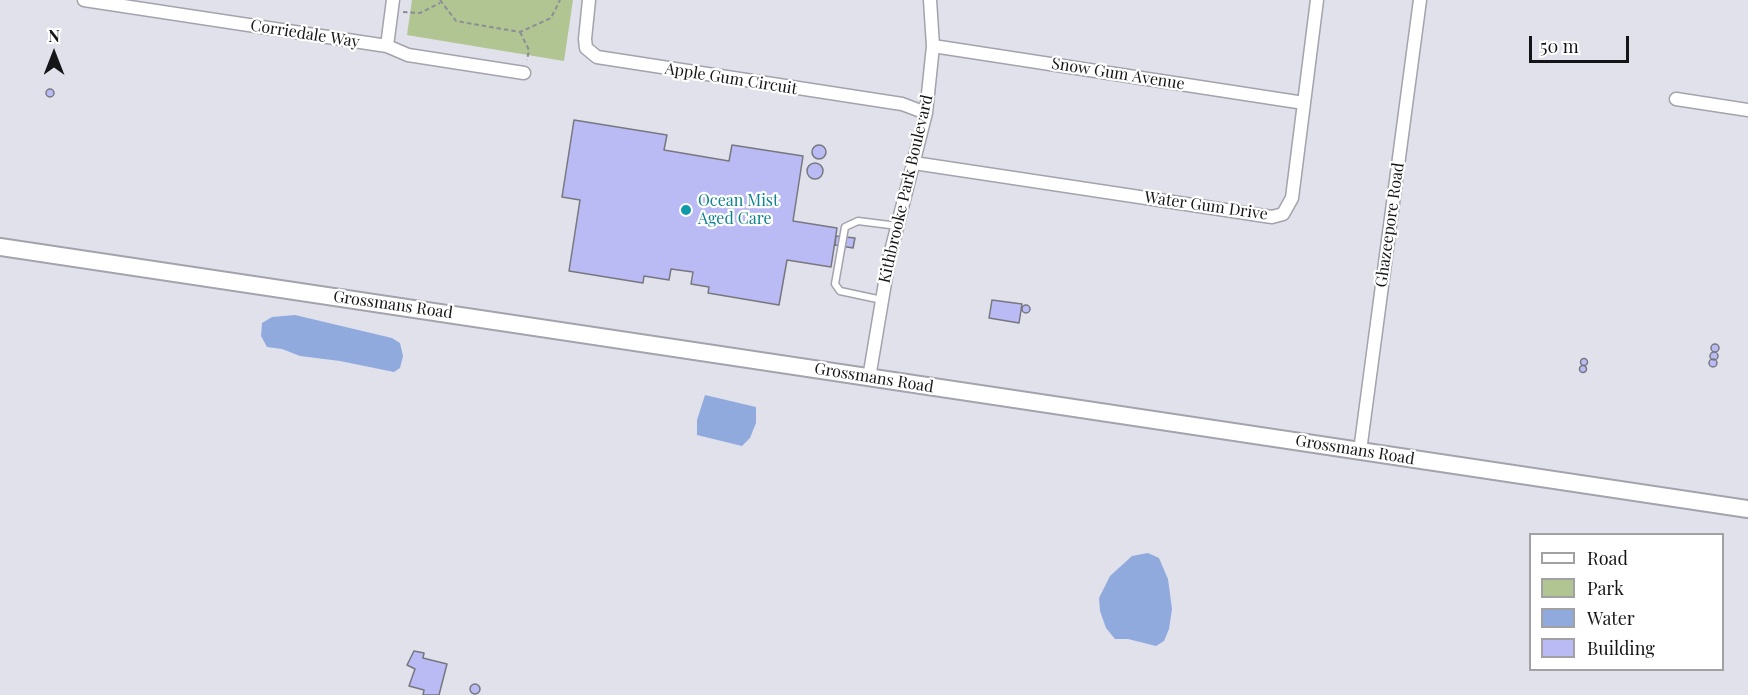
<!DOCTYPE html>
<style>
body{margin:0}
#map{position:relative;width:1748px;height:695px;overflow:hidden;background:#e0e1eb;font-family:"Playfair Display",serif}
canvas{display:block}
.legend{position:absolute;left:1529px;top:533px;width:195px;height:138px;box-sizing:border-box;background:#fff;border:2px solid #a1a1a3;margin:0;padding:8px 10px;list-style:none;font-size:18px;color:#151518}
.legend li{display:flex;align-items:center;gap:12px;height:30px}
.legend b{width:30px;border:2px solid #a1a1a3}
.north{position:absolute;left:24px;top:24px;width:60px;height:60px;-webkit-text-stroke:4px #fff;paint-order:stroke;rotate:0deg;font-size:16px;font-weight:700;line-height:24px;text-align:center;color:#151518}
.north::after{content:'';display:block;margin:auto;width:21px;height:27px;background:#151518;clip-path:polygon(50% 0,100% 100%,50% 72%,0 100%)}
.scale{position:absolute;left:1529px;top:36px;width:100px;height:27px;box-sizing:border-box;border:3px solid #151518;border-top:0;padding-left:8px;font-size:18px;line-height:21px;white-space:nowrap;color:#151518;-webkit-text-stroke:4px #fff;paint-order:stroke}
</style>
<div id="map">
<canvas width="1748" height="695"></canvas>
<ul class="legend">
<li><b style="height:8px;background:#fff"></b>Road</li>
<li><b style="height:16px;background:#b0c592"></b>Park</li>
<li><b style="height:16px;background:#91aade"></b>Water</li>
<li><b style="height:16px;background:#babaf4"></b>Building</li>
</ul>
<div class="north">N</div>
<div class="scale">50 m</div>
</div>
<script>
const ctx = document.querySelector('canvas').getContext('2d');
ctx.lineJoin = 'round';
function fillPath(path, color) { ctx.fillStyle = color; ctx.fill(path, 'evenodd'); }
const shape = rows => new Path2D(rows.map(r => 'M' + r).join(''));
function trace(path, color, width, dash) { ctx.strokeStyle = color; ctx.lineWidth = width; ctx.lineCap = dash ? 'butt' : 'round'; ctx.setLineDash(dash || []); ctx.stroke(path); }
function write(font, color, halo, rows, align = 'center') {
  ctx.font = font + ' "Playfair Display",serif'; ctx.lineWidth = 4.5; ctx.setLineDash([]); ctx.textBaseline = 'middle'; ctx.strokeStyle = halo; ctx.fillStyle = color; for (const [text, x, y, turn = 0] of rows) {
    ctx.save(); ctx.translate(x, y); ctx.rotate((+turn || 0) * Math.PI / 180); ctx.textAlign = isNaN(turn) ? turn : align; if (halo) ctx.strokeText(text, 0, 0); ctx.fillText(text, 0, 0); ctx.restore();
  }
}
const green = shape([
 [412,0,573,0,564,61,407,35]
]);
const water = shape([
 [295,315,392,338,400,343,403,356,400,368,394,372,340,361,300,356,282,349,267,347,261,336,262,323,272,317],
 [705,395,756,407,756,423,750,438,742,446,697,435,697,420],
 [1148,553,1159,558,1168,579,1172,609,1169,629,1164,641,1156,646,1128,639,1115,639,1106,628,1100,611,1099,598,1110,576,1132,556]
]);
const building = shape([
 '46 93a4 4 0 1 1 8 0a4 4 0 1 1-8 0Z',
 [574,120,667,135,664,150,729,161,732,145,803,156,793,221,837,228,831,267,787,260,779,305,708,293,709,287,691,284,693,272,671,269,669,280,644,276,643,283,569,271,580,200,562,197,574,120],
 '812 152a7 7 0 1 1 14 0a7 7 0 1 1-14 0Z',
 '807 171a8 8 0 1 1 16 0a8 8 0 1 1-16 0Z',
 [836,236,855,238,853,248,835,245,836,236],
 [992,300,1022,304,1019,323,989,318,992,300],
 '1022 309a4 4 0 1 1 8 0a4 4 0 1 1-8 0Z',
 '1711 348a4 4 0 1 1 8 0a4 4 0 1 1-8 0Z',
 '1710 356a4 4 0 1 1 8 0a4 4 0 1 1-8 0Z',
 '1580.5 362a3.5 3.5 0 1 1 7 0a3.5 3.5 0 1 1-7 0Z',
 '1709 363a4 4 0 1 1 8 0a4 4 0 1 1-8 0Z',
 '1579.5 369a3.5 3.5 0 1 1 7 0a3.5 3.5 0 1 1-7 0Z',
 [414,651,424,653,423,658,447,664,439,695,423,695,424,690,409,686,415,669,407,665,414,651],
 '470 689a5 5 0 1 1 10 0a5 5 0 1 1-10 0Z'
]);
const path = shape([
 [440,0,456,21,520,32,551,18,560,0],
 [403,12,420,13,440,3],
 [520,32,529,50,527,60]
]);
const lane = shape([
 [882,300,840,291,835,284,845,227,858,221,898,226]
]);
const street = shape([
 [84,0,387,46,408,55,524,73],
 [589,0,585,39,586,48,597,57,902,104,926,113],
 [387,46,393,0],
 [933,46,1304,103],
 [1676,99,1748,110],
 [914,163,1272,217,1283,214,1292,198,1317,0],
 [869,378,889,259,926,113,933,46,930,0],
 [1360,451,1420,0]
]);
const secondary = shape([
 [0,247,1748,509]
]);
const markers = [
 [686,210,6,"#0f9aa8"]
];
const streetNames = [
 ["Corriedale Way",305,34,9],
 ["Snow Gum Avenue",1118,74,9],
 ["Apple Gum Circuit",731,79,9],
 ["Kithbrooke Park Boulevard",906,189,-77],
 ["Water Gum Drive",1206,206,8],
 ["Ghazeepore Road",1390,225,-82],
 ["Grossmans Road",393,305,8],
 ["Grossmans Road",874,378,9],
 ["Grossmans Road",1355,450,9]
];
const cultureNames = [
 ["Ocean Mist",698,201],
 ["Aged Care",698,219]
];
fillPath(green, '#b0c592');
fillPath(water, '#91aade');
fillPath(building, '#babaf4');
trace(building, '#77777f', 1.5);
trace(lane, '#a2a3ac', 9);
trace(street, '#a2a3ac', 15);
trace(secondary, '#a2a3ac', 20);
trace(path, '#8d8e95', 2, [4.5, 3]);
trace(lane, '#fff', 6);
trace(street, '#fff', 12);
trace(secondary, '#fff', 16);
for (const [x, y, r, color] of markers) { const dot = new Path2D(); dot.arc(x, y, r, 0, 2 * Math.PI); ctx.fillStyle = color; ctx.fill(dot); trace(dot, '#fff', 2); }
write('16px', '#151518', '#fff', streetNames);
write('16px', '#0d838f', '#fff', cultureNames, 'left');
</script>
